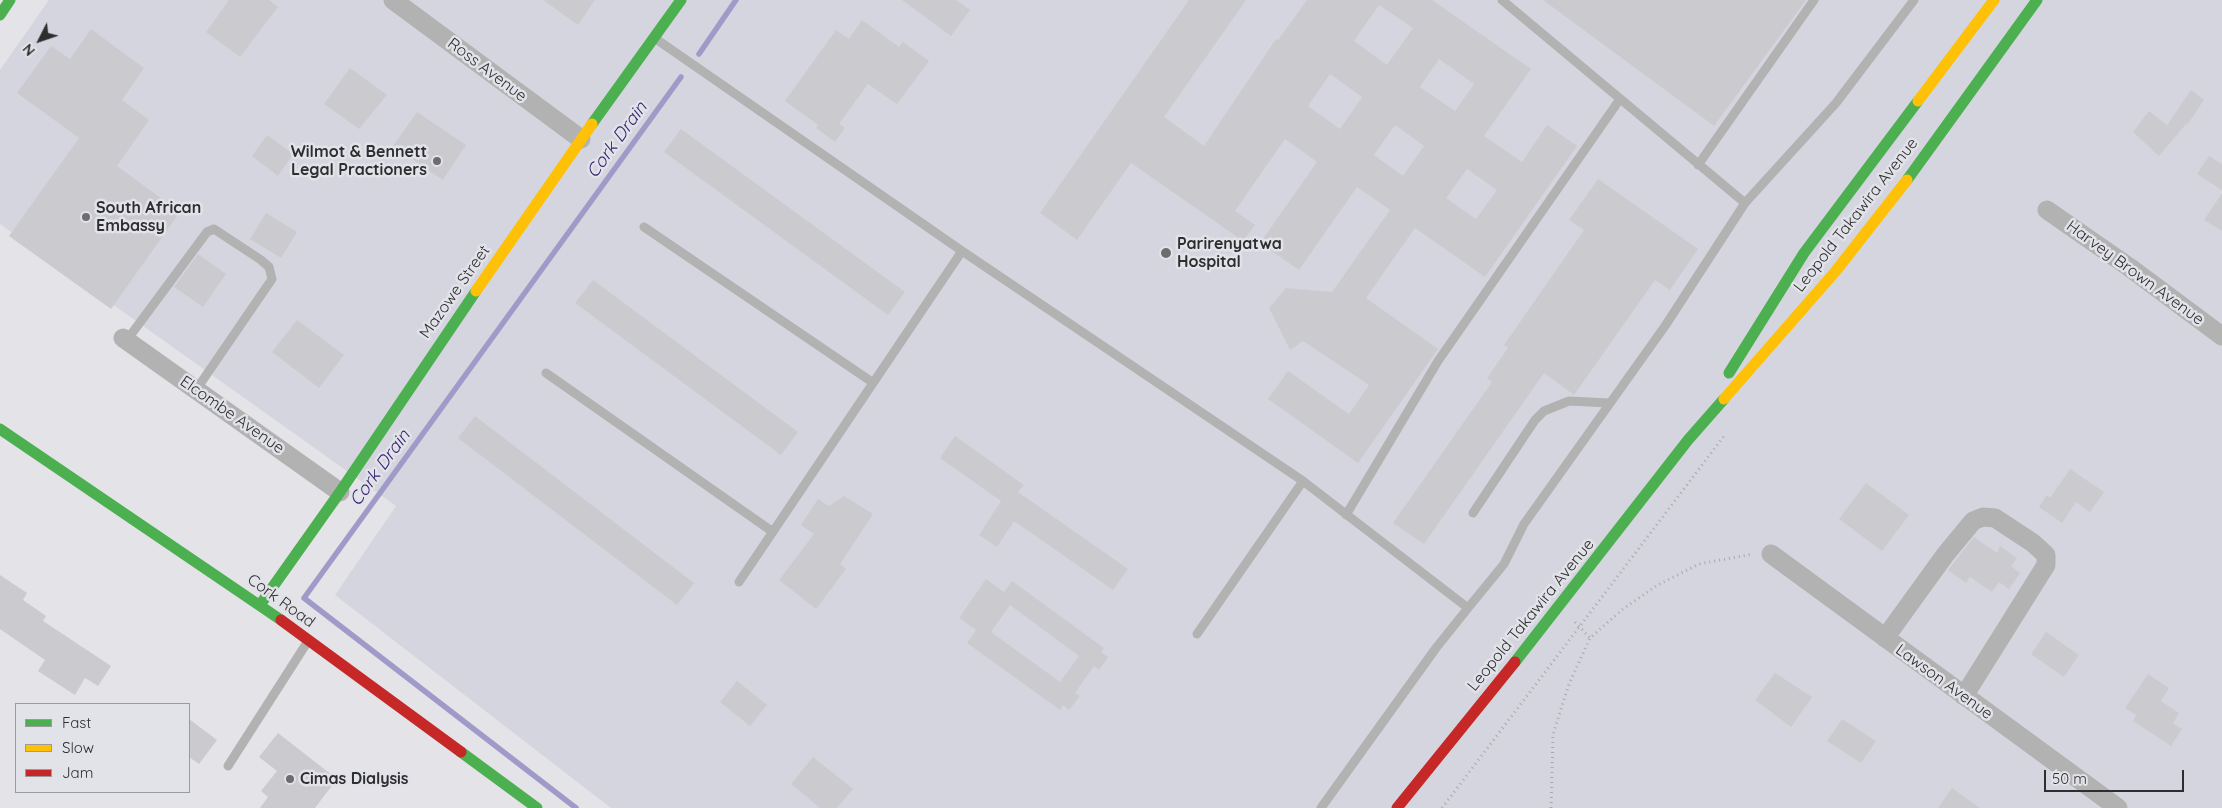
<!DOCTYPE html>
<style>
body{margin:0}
#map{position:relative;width:2222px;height:808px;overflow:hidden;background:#e3e3e8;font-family:Quicksand,sans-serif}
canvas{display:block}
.legend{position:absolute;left:15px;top:703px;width:175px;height:90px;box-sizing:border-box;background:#e2e2e9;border:1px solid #9a9a9f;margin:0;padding:6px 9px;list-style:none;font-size:15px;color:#2e2e31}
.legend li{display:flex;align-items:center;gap:10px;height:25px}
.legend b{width:25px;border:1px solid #9a9a9f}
.north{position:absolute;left:15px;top:15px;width:50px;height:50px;-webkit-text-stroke:4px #e2e2e9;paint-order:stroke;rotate:229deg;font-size:14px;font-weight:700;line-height:20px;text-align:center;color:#2e2e31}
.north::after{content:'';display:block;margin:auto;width:18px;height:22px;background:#2e2e31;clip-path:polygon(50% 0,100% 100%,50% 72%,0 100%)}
.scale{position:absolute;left:2044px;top:770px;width:140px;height:22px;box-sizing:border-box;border:2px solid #2e2e31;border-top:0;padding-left:6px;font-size:15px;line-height:18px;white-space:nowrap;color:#2e2e31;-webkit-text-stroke:4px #e2e2e9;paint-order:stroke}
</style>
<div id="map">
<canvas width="2222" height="808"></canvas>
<ul class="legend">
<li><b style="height:6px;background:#4caf50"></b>Fast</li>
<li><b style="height:6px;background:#ffc107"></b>Slow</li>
<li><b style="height:6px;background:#c62828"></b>Jam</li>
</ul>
<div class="north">N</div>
<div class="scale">50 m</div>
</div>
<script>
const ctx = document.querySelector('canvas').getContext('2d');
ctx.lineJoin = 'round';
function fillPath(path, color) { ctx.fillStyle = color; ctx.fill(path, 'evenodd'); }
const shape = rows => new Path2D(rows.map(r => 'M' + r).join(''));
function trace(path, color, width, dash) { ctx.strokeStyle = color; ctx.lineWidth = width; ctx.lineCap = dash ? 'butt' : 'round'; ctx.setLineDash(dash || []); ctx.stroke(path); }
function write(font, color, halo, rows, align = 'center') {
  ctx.font = font + ' Quicksand,sans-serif'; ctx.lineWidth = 5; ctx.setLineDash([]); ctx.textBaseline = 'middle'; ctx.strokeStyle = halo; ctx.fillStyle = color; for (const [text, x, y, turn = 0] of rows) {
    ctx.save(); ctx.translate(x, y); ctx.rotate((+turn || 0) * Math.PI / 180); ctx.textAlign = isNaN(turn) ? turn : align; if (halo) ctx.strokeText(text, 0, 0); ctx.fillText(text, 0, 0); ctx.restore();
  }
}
const built = shape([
 [49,0,2222,0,2222,808,611,808,335,595,396,506,0,224,0,70]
]);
const stream = shape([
 [699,54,736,0],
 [576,808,304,598,681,77]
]);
const building = shape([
 [229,0,269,0,278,7,240,57,206,32],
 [543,0,595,0,578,25],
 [902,0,956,0,970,10,951,36],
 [1189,0,1246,0,1164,117,1204,146,1276,39,1278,40,1307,0,1432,0,1531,69,1484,136,1522,162,1547,125,1577,146,1485,277,1415,228,1366,298,1438,349,1358,463,1268,399,1288,371,1349,414,1369,385,1303,341,1290,350,1269,308,1286,288,1332,292,1390,210,1357,187,1299,270,1260,243,1317,162,1285,139,1235,211,1255,225,1243,241,1131,163,1077,240,1040,213],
 [1379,5,1413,28,1387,65,1354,41],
 [1439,59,1474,84,1455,111,1420,87],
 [1330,74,1362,97,1340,129,1308,106],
 [1395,125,1424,146,1403,176,1374,155],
 [1467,169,1497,190,1476,219,1446,198],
 [1543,0,1806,0,1714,126],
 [862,20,899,47,903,42,929,61,897,104,868,84,839,124,845,128,835,142,816,128,818,125,785,101,836,30,849,39],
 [91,29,144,68,122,100,149,120,117,166,180,212,111,309,9,236,79,138,17,93,51,46,70,59],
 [350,68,387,95,359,129,324,104],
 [2191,90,2204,100,2187,125,2186,124,2159,156,2133,132,2149,111,2167,125],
 [417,112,466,145,443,180,393,146],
 [681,129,905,292,888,315,664,152],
 [267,135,293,154,278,176,252,156],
 [2209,156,2222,164,2222,190,2197,174],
 [1598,179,1698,249,1670,290,1655,280,1574,395,1544,373,1424,544,1393,523,1492,382,1487,378,1508,348,1504,345,1584,230,1569,220],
 [2222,193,2222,231,2204,220],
 [266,213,297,232,281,258,250,239],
 [198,254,226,274,203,307,174,287],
 [593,280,798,432,781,455,575,303],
 [297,320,344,355,319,388,272,352],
 [475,416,694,583,677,605,458,438],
 [955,436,1024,485,1018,492,1128,569,1113,590,1014,521,997,547,979,535,1001,501,940,458],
 [2070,469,2104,492,2090,512,2076,502,2062,523,2039,507,2047,495,2050,498],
 [1866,483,1909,515,1882,551,1839,519],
 [844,496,873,514,840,564,846,569,816,609,779,580,814,534,801,525,818,499,829,506],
 [1974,537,1997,553,2000,546,2017,558,2011,566,2020,573,2009,589,1999,582,1992,592,1970,577,1966,583,1948,570],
 [0,575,27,593,23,600,46,616,43,621,111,666,98,686,85,678,75,695,38,671,45,660,0,629],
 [986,579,1004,592,1012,581,1104,648,1101,652,1108,657,1099,670,1094,666,1075,693,1080,696,1069,710,1063,705,1060,710,967,643,976,630,959,618],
 [1010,605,1079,656,1060,682,991,632],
 [2046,632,2079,655,2064,677,2031,654],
 [1775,673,1812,697,1791,727,1755,700],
 [2148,674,2169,688,2161,701,2179,713,2173,723,2182,729,2171,746,2133,721,2136,715,2125,708],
 [737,681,767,705,750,726,720,702],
 [189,719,217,740,199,764,189,757],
 [1842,719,1876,741,1861,763,1827,741],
 [278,733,337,779,315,808,260,808,268,797,261,791,277,771,259,757],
 [813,757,853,789,837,808,820,808,791,784],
 [1952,788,1980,808,1938,808]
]);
const path = shape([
 [1575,622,1590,638],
 [1442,808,1724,436],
 [1551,808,1553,734,1569,684,1590,638,1623,609,1656,586,1699,564,1753,554]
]);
const lane = shape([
 [1502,0,1745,203],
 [656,39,962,251,1303,481,1468,608,1504,564,1524,524,1665,326,1745,203,1836,103,1914,0],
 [1698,165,1814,0],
 [644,227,872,382],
 [127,340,207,232,214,229,261,260,269,267,272,279,196,390],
 [546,373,773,532],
 [1473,513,1535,420,1544,411,1569,401,1609,403],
 [1346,515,1438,361,1620,99],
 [739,582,962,251],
 [1197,634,1303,481],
 [228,766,308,641],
 [1321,808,1436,648,1468,608]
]);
const street = shape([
 [393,0,581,139],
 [2047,210,2129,267,2222,336],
 [123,338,340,492],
 [1771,554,2118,808],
 [1885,638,1945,555,1973,521,1983,517,1995,518,2033,543,2046,555,2046,565,1964,696]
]);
const fast = shape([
 [0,15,10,0],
 [592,124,681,0],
 [1907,180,2037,0],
 [1729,373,1804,253,1918,101],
 [0,429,281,620],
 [260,605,340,492,476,291],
 [1515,662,1688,440,1724,399],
 [461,752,537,808]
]);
const slow = shape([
 [1918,101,1994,0],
 [476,291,592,124],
 [1724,399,1835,272,1907,180]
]);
const jam = shape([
 [281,620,461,752],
 [1397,808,1515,662]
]);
const markers = [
 [437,161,5,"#6d6d71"],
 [86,217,5,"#6d6d71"],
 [1166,253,6,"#6d6d71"],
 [290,779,5,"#6d6d71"]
];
const streetNames = [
 ["Ross Avenue",487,70,37],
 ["Leopold Takawira Avenue",1856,215,-52],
 ["Harvey Brown Avenue",2135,273,36],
 ["Mazowe Street",455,292,-55],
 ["Elcombe Avenue",232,415,35],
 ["Cork Road",281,601,36],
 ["Leopold Takawira Avenue",1531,615,-51],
 ["Lawson Avenue",1944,682,36]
];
const poiNames = [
 ["Wilmot & Bennett",427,152,"right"],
 ["Legal Practioners",427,170,"right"],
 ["South African",96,208],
 ["Embassy",96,226],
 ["Parirenyatwa",1177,244],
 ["Hospital",1177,262],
 ["Cimas Dialysis",300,779]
];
const waterNames = [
 ["Cork Drain",617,140,-54],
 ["Cork Drain",380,468,-54]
];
fillPath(built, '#d5d5df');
trace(stream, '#a09ac8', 5.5);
fillPath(building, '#cbcbcf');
trace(path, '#a9a9ab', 3, [1, 4]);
trace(lane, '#b2b2b2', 9);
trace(street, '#b2b2b2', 19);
trace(fast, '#4caf50', 11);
trace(slow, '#ffc107', 11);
trace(jam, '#c62828', 11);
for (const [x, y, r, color] of markers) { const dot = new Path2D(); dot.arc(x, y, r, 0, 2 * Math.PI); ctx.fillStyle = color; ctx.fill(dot); trace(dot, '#e2e2e9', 2); }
write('16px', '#2e2e31', '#e2e2e9', streetNames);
write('bold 16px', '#2e2e31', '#e2e2e9', poiNames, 'left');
write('italic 18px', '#362471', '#e2e2e9', waterNames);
</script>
